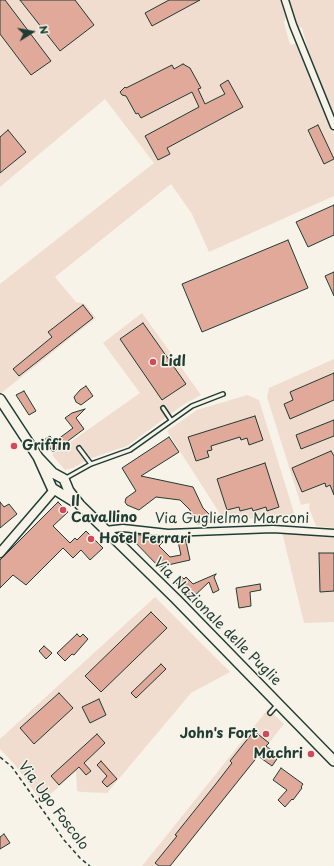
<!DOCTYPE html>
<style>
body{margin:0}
#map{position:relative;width:334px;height:866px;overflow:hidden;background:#f7f3e8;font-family:"Playpen Sans",sans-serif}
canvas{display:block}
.north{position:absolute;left:12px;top:12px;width:40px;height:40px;-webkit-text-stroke:3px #f7f3e8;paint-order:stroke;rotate:79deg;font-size:11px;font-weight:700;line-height:16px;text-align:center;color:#1f3d34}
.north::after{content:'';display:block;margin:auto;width:14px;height:18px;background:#1f3d34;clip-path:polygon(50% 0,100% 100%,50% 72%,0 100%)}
</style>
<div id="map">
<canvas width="334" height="866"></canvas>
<div class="north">N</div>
</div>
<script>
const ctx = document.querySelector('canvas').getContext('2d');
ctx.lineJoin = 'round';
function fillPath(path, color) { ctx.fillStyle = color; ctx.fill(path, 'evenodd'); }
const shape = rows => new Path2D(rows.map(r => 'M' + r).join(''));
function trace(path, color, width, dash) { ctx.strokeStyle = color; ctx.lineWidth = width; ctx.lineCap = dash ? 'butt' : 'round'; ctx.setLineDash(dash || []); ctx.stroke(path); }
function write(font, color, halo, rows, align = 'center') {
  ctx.font = font + ' "Playpen Sans",sans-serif'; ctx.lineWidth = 3; ctx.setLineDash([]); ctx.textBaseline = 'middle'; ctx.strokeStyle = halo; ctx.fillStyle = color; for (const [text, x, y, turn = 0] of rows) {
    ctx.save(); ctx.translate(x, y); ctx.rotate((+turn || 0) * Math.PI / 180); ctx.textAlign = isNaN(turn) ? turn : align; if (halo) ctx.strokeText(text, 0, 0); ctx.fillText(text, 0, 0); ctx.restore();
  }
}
const built = shape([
 [0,0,282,0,286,17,284,23,289,41,291,45,296,43,297,46,334,135,334,196,209,252,192,214,171,184,55,277,76,302,85,304,96,318,0,394,0,284,154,163,105,99,0,187],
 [289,0,334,0,334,120,308,50,302,28,297,27],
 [142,313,201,395,183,405,127,446,89,459,73,468,65,470,52,455,140,393,103,343],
 [334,359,334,528,316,526,309,508,310,503,301,505,267,397,269,388],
 [247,395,259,400,295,516,224,520,167,431,197,410],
 [282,532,334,538,334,622,304,623],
 [155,597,230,672,191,693,107,793,82,792,77,791,76,771,42,802,15,765,0,749,0,739],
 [268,709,284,724,171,866,142,866]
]);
const building = shape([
 [0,0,5,0,51,61,31,75,0,34,0,0],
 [20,0,75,0,94,25,60,51,20,0],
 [169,0,200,0,152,26,145,13,169,0],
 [183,64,190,68,201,88,198,89,205,104,225,94,220,85,228,80,243,107,167,148,170,154,158,160,145,136,199,107,192,92,141,118,138,113,136,114,126,96,122,95,120,92,125,87,126,88,172,65,174,69,183,64],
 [318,125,334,159,324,164,308,130,318,125],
 [8,130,26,152,0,173,0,137,8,130],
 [334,205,334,235,308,247,296,222,334,205],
 [288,240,308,288,202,332,182,284,288,240],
 [334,272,334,296,325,276,334,272],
 [83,305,93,318,19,376,13,369,52,337,48,332,83,305],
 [143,323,186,384,162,400,120,339,143,323],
 [334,373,334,400,290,419,284,404,293,400,290,392,334,373],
 [86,386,93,396,81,405,76,402,74,397,80,390,86,386],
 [24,391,36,411,29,415,16,395,24,391],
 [85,409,76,418,84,429,53,452,44,440,50,436,54,442,73,428,65,418,72,413,85,409],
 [255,416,263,440,249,445,247,438,241,440,240,437,211,446,212,450,207,451,209,457,196,461,188,437,255,416],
 [334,420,334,436,301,449,296,435,334,420],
 [169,437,179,452,141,476,193,487,203,508,210,515,210,522,198,524,194,522,190,510,180,500,156,497,139,510,127,505,125,502,126,498,136,491,122,468,169,437],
 [331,451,334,456,334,495,330,485,326,487,325,483,302,492,292,468,331,451],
 [265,463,279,507,267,511,266,507,253,511,252,508,240,511,239,507,227,510,217,479,265,463],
 [0,502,4,507,9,504,17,514,0,528,0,502],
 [58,502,68,512,53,526,70,543,75,538,77,540,86,531,103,548,90,560,81,550,73,558,63,548,26,585,13,575,0,588,0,560,58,502],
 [130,534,163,537,160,539,163,542,159,546,170,557,181,555,177,537,185,537,190,560,159,567,132,539,130,534],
 [319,553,334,553,334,591,320,592,319,553],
 [216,574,214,577,219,590,213,593,209,582,191,599,176,583,182,577,184,579,186,577,193,584,216,574],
 [260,584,261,590,250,592,251,606,239,608,236,588,260,584],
 [151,612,167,628,101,692,85,676,151,612],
 [77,634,80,637,83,634,88,639,74,655,72,654,65,661,57,653,77,634],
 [44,646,52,653,46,659,39,651,44,646],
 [161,664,166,669,136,698,131,693,161,664],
 [59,693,73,708,34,744,20,728,59,693],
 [99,699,106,715,90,723,82,707,99,699],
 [254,731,269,743,266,746,279,756,272,766,258,756,170,866,159,866,155,863,177,836,175,835,215,785,232,763,230,761,254,731],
 [97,734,105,743,84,763,91,771,86,775,79,767,59,785,51,776,97,734],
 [101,761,117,779,107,787,102,782,107,776,97,765,101,761],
 [281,768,303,784,301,787,302,788,293,800,292,799,285,807,278,800,287,790,273,780,281,768],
 [4,834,10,843,0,849,0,837,4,834]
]);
const path = shape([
 [0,757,12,767,64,840,80,858,90,866]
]);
const lane = shape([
 [163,408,171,420],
 [79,448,91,464],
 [66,478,91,464,130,450,192,406,223,394],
 [270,713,277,705]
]);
const street = shape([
 [285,0,293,25,334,126],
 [105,530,123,528,168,533,273,529,334,533]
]);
const secondary = shape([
 [0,553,54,490]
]);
const primary = shape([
 [0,399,38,457,52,488,73,501],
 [38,457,53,473,64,479,69,491,80,505,176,599,334,761]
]);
const markers = [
 [153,362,4,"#d1495b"],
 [14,446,4,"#d1495b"],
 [63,510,4,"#d1495b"],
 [91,539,4,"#d1495b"],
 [266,734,4,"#d1495b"],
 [311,754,4,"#d1495b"]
];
const poiNames = [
 ["Lidl",161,362],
 ["Griffin",22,446],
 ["Il",71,502],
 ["Cavallino",71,518],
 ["Hotel Ferrari",99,539],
 ["John's Fort",258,734,"right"],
 ["Machri",303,754,"right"]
];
const streetNames = [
 ["Via Guglielmo Marconi",232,519],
 ["Via Nazionale delle Puglie",217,622,45],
 ["Via Ugo Foscolo",53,806,53]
];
fillPath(built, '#f0ddd0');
fillPath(building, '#e1a999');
trace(building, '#1f3d34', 1);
trace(lane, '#1f3d34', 6);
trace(street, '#1f3d34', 9);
trace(secondary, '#1f3d34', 11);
trace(primary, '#1f3d34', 12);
trace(path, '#1f3d34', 1.5, [4, 3]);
trace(lane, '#f7f3e8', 3);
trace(street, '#f7f3e8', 6);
trace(secondary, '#f7f3e8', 8);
trace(primary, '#f7f3e8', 9);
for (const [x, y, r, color] of markers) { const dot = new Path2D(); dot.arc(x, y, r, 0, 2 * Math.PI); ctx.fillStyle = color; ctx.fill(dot); trace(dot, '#f7f3e8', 1.5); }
write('bold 14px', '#1f3d34', '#f7f3e8', poiNames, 'left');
write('14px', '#1f3d34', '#f7f3e8', streetNames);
</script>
